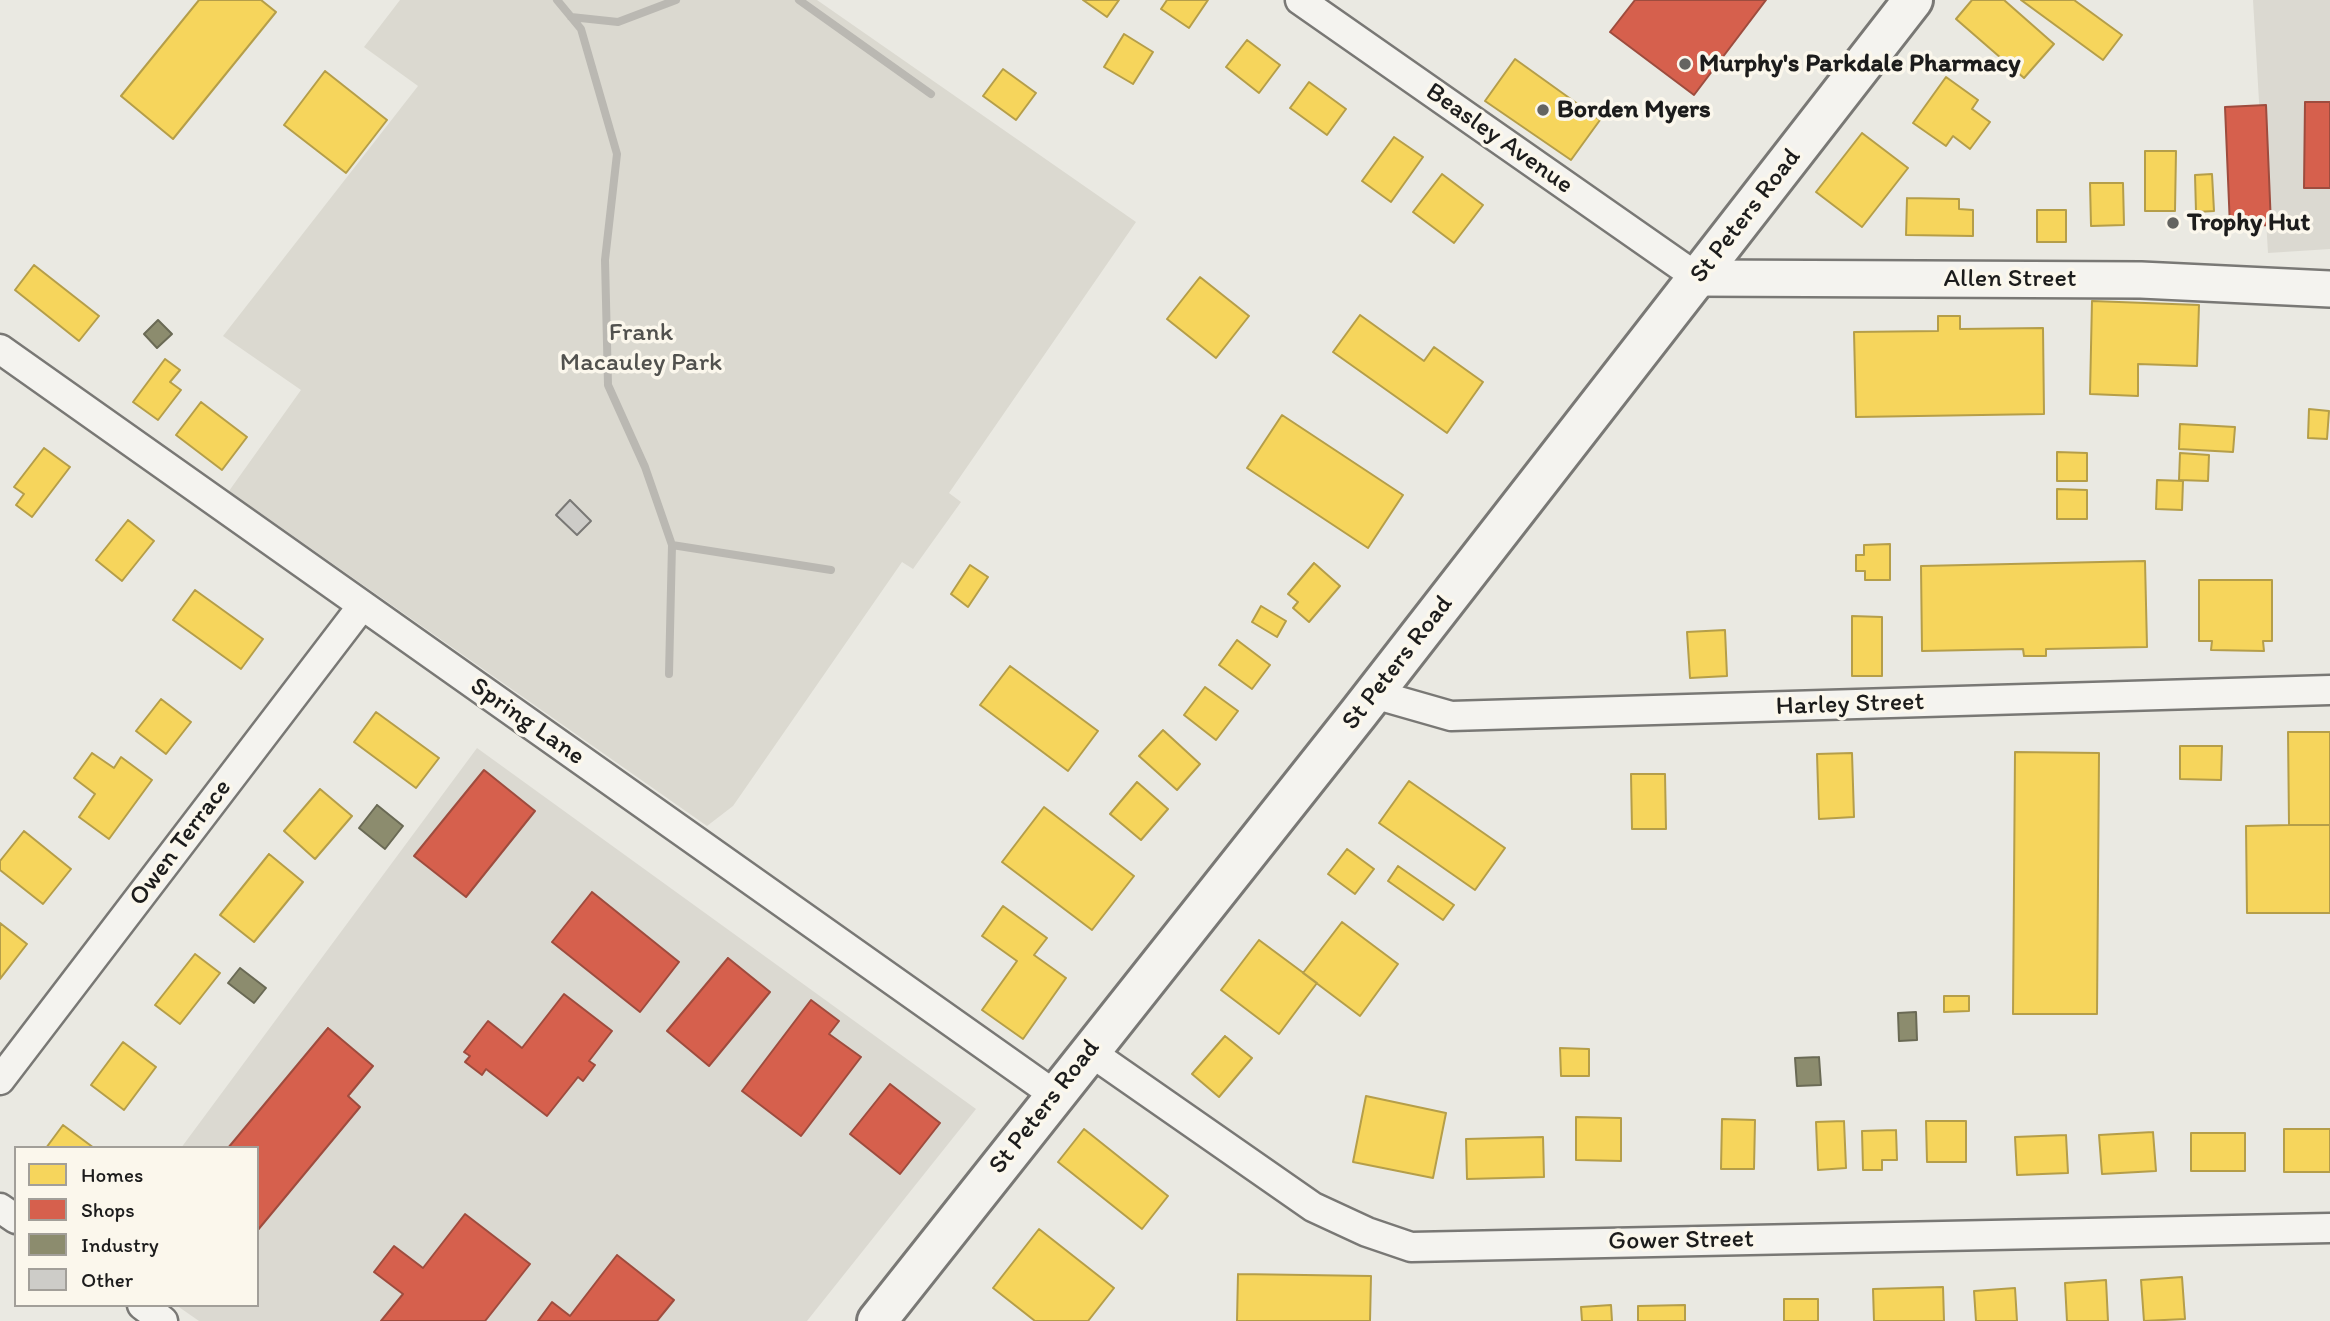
<!DOCTYPE html>
<style>
body{margin:0}
#map{position:relative;width:2330px;height:1321px;overflow:hidden;background:#eae9e2;font-family:Itim,sans-serif}
canvas{display:block}
.legend{position:absolute;left:14px;top:1146px;width:245px;height:161px;box-sizing:border-box;background:#fbf7ec;border:2px solid #a29f99;margin:0;padding:9px 12px;list-style:none;font-size:21px;color:#1c1c1c}
.legend li{display:flex;align-items:center;gap:14px;height:35px}
.legend b{width:35px;border:2px solid #a29f99}
</style>
<div id="map">
<canvas width="2330" height="1321"></canvas>
<ul class="legend">
<li><b style="height:19px;background:#f6d55c"></b>Homes</li>
<li><b style="height:19px;background:#d6604d"></b>Shops</li>
<li><b style="height:19px;background:#8c8c6e"></b>Industry</li>
<li><b style="height:19px;background:#cdccc8"></b>Other</li>
</ul>
</div>
<script>
const ctx = document.querySelector('canvas').getContext('2d');
ctx.lineJoin = 'round';
function fillPath(path, color) { ctx.fillStyle = color; ctx.fill(path, 'evenodd'); }
const shape = rows => new Path2D(rows.map(r => 'M' + r).join(''));
function trace(path, color, width, dash) { ctx.strokeStyle = color; ctx.lineWidth = width; ctx.lineCap = dash ? 'butt' : 'round'; ctx.setLineDash(dash || []); ctx.stroke(path); }
function write(font, color, halo, rows, align = 'center') {
  ctx.font = font + ' Itim,sans-serif'; ctx.lineWidth = 7; ctx.setLineDash([]); ctx.textBaseline = 'middle'; ctx.strokeStyle = halo; ctx.fillStyle = color; for (const [text, x, y, turn = 0] of rows) {
    ctx.save(); ctx.translate(x, y); ctx.rotate((+turn || 0) * Math.PI / 180); ctx.textAlign = isNaN(turn) ? turn : align; if (halo) ctx.strokeText(text, 0, 0); ctx.fillText(text, 0, 0); ctx.restore();
  }
}
const built = shape([
 [2253,0,2330,0,2330,249,2268,253],
 [477,748,976,1109,807,1321,199,1321,176,1305,257,1305,257,1148,181,1148]
]);
const green = shape([
 [400,0,817,0,1136,222,949,493,961,502,913,569,902,562,733,806,707,826,229,491,301,390,223,336,418,86,364,47]
]);
const homes = shape([
 [199,0,261,0,276,12,173,139,121,96,199,0],
 [1083,0,1119,0,1107,17,1083,0],
 [1167,0,1208,0,1189,28,1161,9,1167,0],
 [1972,0,2004,0,2054,44,2024,78,1956,19,1972,0],
 [2021,0,2074,0,2122,35,2103,60,2021,0],
 [1124,34,1153,52,1133,84,1104,67,1124,34],
 [1247,40,1280,65,1259,93,1226,67,1247,40],
 [1515,59,1600,120,1571,160,1485,101,1515,59],
 [1003,69,1036,93,1016,120,983,96,1003,69],
 [325,71,387,120,346,173,284,125,325,71],
 [1946,77,1978,100,1972,109,1990,122,1970,149,1953,136,1946,146,1913,123,1946,77],
 [1309,82,1346,109,1327,135,1290,108,1309,82],
 [1862,133,1908,168,1862,227,1816,192,1862,133],
 [1394,137,1423,157,1391,202,1362,181,1394,137],
 [2145,151,2176,151,2175,211,2145,211,2145,151],
 [1442,174,1483,205,1454,243,1413,212,1442,174],
 [2212,174,2214,211,2196,212,2195,175,2212,174],
 [2090,183,2123,183,2124,225,2091,226,2090,183],
 [1907,198,1959,199,1959,209,1973,210,1973,236,1906,235,1907,198],
 [2037,210,2066,210,2066,242,2037,242,2037,210],
 [34,265,99,316,79,341,15,290,34,265],
 [1200,277,1249,316,1216,358,1167,319,1200,277],
 [2092,301,2199,305,2197,366,2138,364,2138,396,2090,394,2092,301],
 [1360,315,1424,361,1434,347,1483,382,1447,433,1333,352,1360,315],
 [1938,316,1960,316,1960,329,2043,328,2044,414,1856,417,1854,332,1938,331,1938,316],
 [165,359,180,370,170,382,181,390,158,420,133,402,165,359],
 [201,402,247,437,222,470,176,435,201,402],
 [2309,409,2329,411,2327,439,2308,438,2309,409],
 [1282,415,1403,495,1368,548,1247,468,1282,415],
 [2180,424,2235,427,2233,452,2179,449,2180,424],
 [44,448,70,467,32,517,16,505,24,494,14,487,44,448],
 [2057,452,2087,453,2087,481,2057,481,2057,452],
 [2180,453,2209,455,2208,481,2179,480,2180,453],
 [2157,480,2183,481,2182,510,2156,509,2157,480],
 [2057,489,2087,490,2087,519,2057,519,2057,489],
 [128,520,154,541,122,581,96,560,128,520],
 [1890,544,1890,580,1865,580,1865,571,1856,571,1856,555,1864,555,1864,545,1890,544],
 [2145,561,2147,647,2046,649,2046,656,2024,656,2023,649,1922,651,1921,566,2145,561],
 [1314,563,1340,586,1309,622,1293,608,1298,602,1288,594,1314,563],
 [970,565,988,577,968,607,951,594,970,565],
 [2199,580,2272,580,2272,641,2263,641,2264,651,2211,650,2212,641,2199,641,2199,580],
 [195,590,263,639,241,669,173,620,195,590],
 [1261,606,1286,621,1277,637,1252,622,1261,606],
 [1852,616,1882,617,1882,676,1852,676,1852,616],
 [1725,630,1727,676,1690,678,1687,632,1725,630],
 [1237,640,1270,665,1252,689,1219,665,1237,640],
 [1010,666,1098,731,1068,771,980,705,1010,666],
 [1205,687,1238,711,1216,740,1184,715,1205,687],
 [161,699,191,722,166,754,136,731,161,699],
 [376,712,439,758,416,788,354,742,376,712],
 [1163,730,1200,764,1177,790,1139,756,1163,730],
 [2288,732,2330,732,2330,825,2289,825,2288,732],
 [2180,746,2222,746,2221,780,2180,779,2180,746],
 [2015,752,2099,753,2097,1014,2013,1014,2015,752],
 [92,753,114,768,121,757,152,780,109,839,79,817,95,794,74,778,92,753],
 [1852,753,1854,817,1819,819,1817,754,1852,753],
 [1631,774,1665,774,1666,829,1632,829,1631,774],
 [1409,781,1505,848,1475,890,1379,823,1409,781],
 [1137,782,1168,809,1141,840,1110,814,1137,782],
 [320,789,352,816,315,859,284,831,320,789],
 [1044,807,1134,876,1092,930,1002,862,1044,807],
 [2289,825,2330,825,2330,913,2247,913,2246,826,2289,825],
 [24,831,71,869,43,904,0,870,0,861,24,831],
 [1347,849,1374,869,1355,894,1328,874,1347,849],
 [269,854,303,882,254,942,220,915,269,854],
 [1398,866,1454,905,1443,920,1388,881,1398,866],
 [1003,906,1047,938,1034,955,1066,978,1023,1039,982,1010,1017,961,982,936,1003,906],
 [1342,922,1398,964,1360,1016,1303,973,1342,922],
 [0,923,27,944,0,979,0,923],
 [1259,940,1317,983,1279,1034,1221,990,1259,940],
 [195,954,220,973,180,1024,155,1005,195,954],
 [1944,996,1969,996,1969,1011,1944,1012,1944,996],
 [1225,1036,1252,1058,1219,1097,1192,1074,1225,1036],
 [123,1042,156,1067,124,1110,91,1085,123,1042],
 [1560,1048,1589,1049,1589,1076,1561,1076,1560,1048],
 [1366,1096,1446,1113,1433,1178,1353,1162,1366,1096],
 [1576,1117,1621,1118,1621,1161,1576,1160,1576,1117],
 [1722,1119,1755,1120,1754,1169,1721,1169,1722,1119],
 [1844,1121,1846,1168,1818,1170,1816,1122,1844,1121],
 [1926,1121,1966,1121,1966,1162,1927,1162,1926,1121],
 [63,1125,94,1148,46,1148,63,1125],
 [1084,1129,1168,1196,1142,1229,1058,1162,1084,1129],
 [2284,1129,2330,1129,2330,1172,2284,1172,2284,1129],
 [1896,1130,1897,1160,1882,1160,1882,1170,1863,1170,1862,1131,1896,1130],
 [2153,1132,2156,1171,2102,1174,2099,1135,2153,1132],
 [2191,1133,2245,1133,2245,1171,2191,1171,2191,1133],
 [2066,1135,2068,1173,2017,1175,2015,1137,2066,1135],
 [1543,1137,1544,1177,1467,1179,1466,1139,1543,1137],
 [1039,1229,1114,1288,1088,1321,1035,1321,993,1288,1039,1229],
 [1238,1274,1371,1276,1370,1321,1237,1321,1238,1274],
 [2182,1277,2185,1319,2144,1321,2141,1280,2182,1277],
 [2106,1280,2108,1321,2067,1321,2065,1283,2106,1280],
 [1943,1287,1944,1321,1874,1321,1873,1289,1943,1287],
 [2015,1288,2017,1321,1976,1321,1974,1291,2015,1288],
 [1784,1299,1818,1299,1818,1321,1784,1321,1784,1299],
 [1611,1305,1612,1321,1582,1321,1581,1307,1611,1305],
 [1685,1305,1685,1321,1638,1321,1638,1306,1685,1305]
]);
const shops = shape([
 [1635,0,1766,0,1694,95,1610,32,1635,0],
 [2305,102,2330,102,2330,188,2304,188,2305,102],
 [2266,105,2271,225,2230,227,2225,107,2266,105],
 [484,770,535,811,466,897,414,856,484,770],
 [592,892,679,962,640,1012,552,942,592,892],
 [728,958,770,992,709,1066,667,1031,728,958],
 [564,994,612,1031,589,1061,595,1065,583,1081,578,1077,547,1116,486,1069,482,1075,465,1062,470,1056,464,1052,488,1021,522,1048,564,994],
 [811,1000,839,1021,829,1034,861,1057,801,1136,742,1091,811,1000],
 [328,1028,373,1066,348,1096,360,1107,257,1231,257,1148,228,1148,328,1028],
 [890,1084,940,1123,900,1174,850,1134,890,1084],
 [465,1214,530,1264,485,1321,381,1321,403,1294,374,1272,394,1246,423,1268,465,1214],
 [617,1255,674,1300,657,1321,538,1321,552,1302,570,1316,617,1255]
]);
const industry = shape([
 [158,320,172,334,157,348,144,334,158,320],
 [377,805,403,826,385,849,359,828,377,805],
 [240,968,266,988,254,1003,228,983,240,968],
 [1916,1012,1917,1040,1899,1041,1898,1013,1916,1012],
 [1819,1057,1821,1085,1797,1086,1795,1058,1819,1057]
]);
const stream = shape([
 [557,0,581,29,617,154,605,260,608,385,645,467,672,545,831,570],
 [799,0,931,94],
 [571,17,618,22,676,0],
 [669,674,672,545]
]);
const building = shape([
 [570,500,591,521,577,535,556,515,570,500]
]);
const minor = shape([
 [1300,0,1698,278],
 [0,349,1055,1095],
 [1374,694,1451,716,2330,690],
 [1089,1051,1313,1207,1367,1232,1411,1247,2330,1228],
 [0,1080,362,606],
 [0,1208,16,1219],
 [142,1305,163,1321]
]);
const tertiary = shape([
 [1698,278,2141,280,2330,289]
]);
const primary = shape([
 [877,1321,1358,714,1913,0]
]);
const markers = [
 [1685,64,7,"#646461"],
 [1543,110,7,"#646461"],
 [2173,223,7,"#646461"]
];
const poiNames = [
 ["Murphy's Parkdale Pharmacy",1699,64],
 ["Borden Myers",1557,110],
 ["Trophy Hut",2187,223]
];
const streetNames = [
 ["Beasley Avenue",1499,139,35],
 ["St Peters Road",1746,216,-52],
 ["Allen Street",2010,279],
 ["St Peters Road",1398,663,-52],
 ["Harley Street",1850,705,-2],
 ["Spring Lane",527,722,35],
 ["Owen Terrace",181,843,-53],
 ["St Peters Road",1045,1107,-52],
 ["Gower Street",1681,1241,-1]
];
const parkNames = [
 ["Frank",641,333],
 ["Macauley Park",641,363]
];
fillPath(built, '#dbd9d1');
fillPath(green, '#dbd9d0');
fillPath(homes, '#f6d55c');
trace(homes, '#b59e49', 2);
fillPath(shops, '#d6604d');
trace(shops, '#9e4c3e', 2);
fillPath(industry, '#8c8c6e');
trace(industry, '#6a6a55', 2);
trace(stream, '#bab8b2', 8);
fillPath(building, '#cdccc8');
trace(building, '#797875', 2);
trace(minor, '#797875', 33);
trace(tertiary, '#797875', 40);
trace(primary, '#797875', 44);
trace(minor, '#f4f3ef', 28);
trace(tertiary, '#f4f3ef', 35);
trace(primary, '#f4f3ef', 38);
for (const [x, y, r, color] of markers) { const dot = new Path2D(); dot.arc(x, y, r, 0, 2 * Math.PI); ctx.fillStyle = color; ctx.fill(dot); trace(dot, '#fbf7ec', 2.5); }
write('bold 26px', '#1c1c1c', '#fbf7ec', poiNames, 'left');
write('26px', '#1c1c1c', '#fbf7ec', streetNames);
write('26px', '#51514e', '#fbf7ec', parkNames);
</script>
